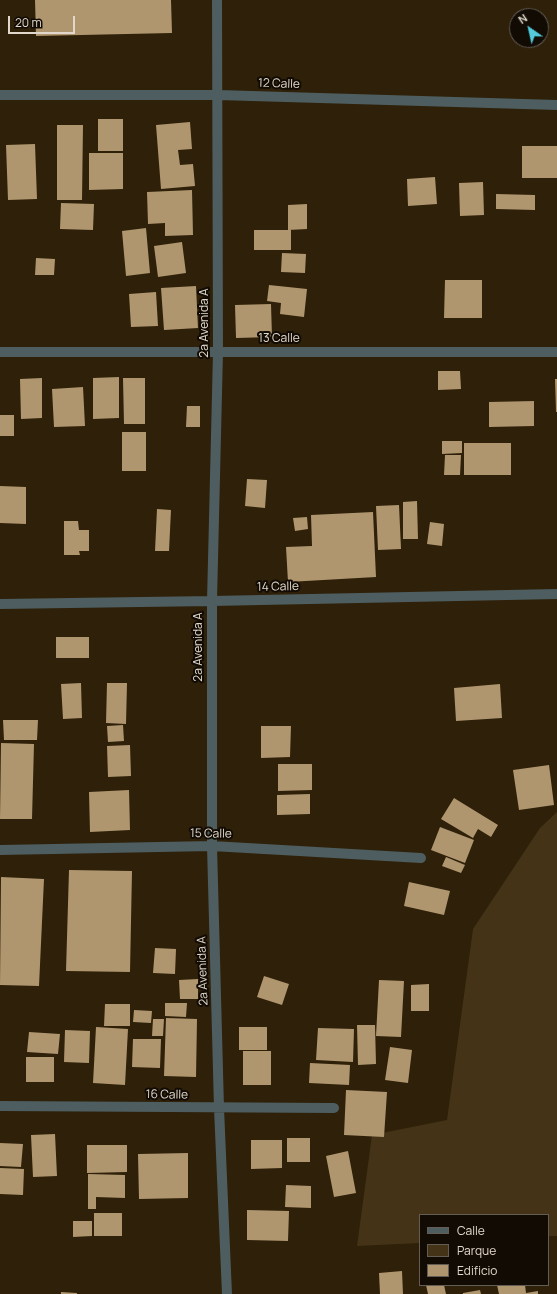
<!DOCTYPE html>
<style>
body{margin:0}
#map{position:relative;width:557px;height:1294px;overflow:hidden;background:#2e2009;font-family:Manrope,sans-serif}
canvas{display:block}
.legend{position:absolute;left:419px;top:1214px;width:130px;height:72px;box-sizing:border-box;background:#110b04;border:1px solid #645d54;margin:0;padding:5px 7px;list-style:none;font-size:12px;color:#e1d8cb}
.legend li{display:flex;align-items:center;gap:8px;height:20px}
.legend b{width:20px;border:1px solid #645d54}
.north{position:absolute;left:509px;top:8px;width:40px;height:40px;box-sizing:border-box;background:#110b04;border:1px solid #645d54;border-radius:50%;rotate:326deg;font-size:11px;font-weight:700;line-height:16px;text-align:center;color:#e1d8cb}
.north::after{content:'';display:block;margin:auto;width:14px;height:18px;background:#53cbdc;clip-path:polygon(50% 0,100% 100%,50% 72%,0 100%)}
.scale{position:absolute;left:8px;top:16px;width:67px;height:18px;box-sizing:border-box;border:2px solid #e1d8cb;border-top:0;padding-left:5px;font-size:12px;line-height:14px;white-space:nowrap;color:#e1d8cb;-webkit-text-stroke:3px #110b04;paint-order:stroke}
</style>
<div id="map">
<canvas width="557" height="1294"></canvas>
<ul class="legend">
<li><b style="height:5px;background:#4e5d5f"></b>Calle</li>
<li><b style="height:11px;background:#443317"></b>Parque</li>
<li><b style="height:11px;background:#b0966f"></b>Edificio</li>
</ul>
<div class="north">N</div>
<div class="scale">20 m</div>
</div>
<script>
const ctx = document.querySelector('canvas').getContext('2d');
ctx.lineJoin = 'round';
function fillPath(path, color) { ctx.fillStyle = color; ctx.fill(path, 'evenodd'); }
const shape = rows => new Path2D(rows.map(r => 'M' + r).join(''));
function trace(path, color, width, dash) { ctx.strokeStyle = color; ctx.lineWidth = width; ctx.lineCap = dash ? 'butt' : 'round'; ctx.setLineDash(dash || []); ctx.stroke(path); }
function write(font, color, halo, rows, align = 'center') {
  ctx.font = font + ' Manrope,sans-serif'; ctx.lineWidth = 4; ctx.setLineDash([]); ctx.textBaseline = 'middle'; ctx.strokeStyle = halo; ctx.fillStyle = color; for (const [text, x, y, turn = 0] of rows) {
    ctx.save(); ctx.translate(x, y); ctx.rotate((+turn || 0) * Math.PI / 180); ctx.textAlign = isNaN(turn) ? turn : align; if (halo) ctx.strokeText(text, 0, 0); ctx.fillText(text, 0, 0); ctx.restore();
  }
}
const green = shape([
 [557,812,557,1236,548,1236,548,1215,420,1215,420,1243,357,1246,372,1135,447,1120,473,929,540,828]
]);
const building = shape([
 [35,0,171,0,172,33,36,36],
 [98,119,123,119,123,151,98,151],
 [190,122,192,149,178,150,180,165,193,164,195,186,161,189,156,125],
 [57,125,83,125,82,200,57,200],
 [35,144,37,199,8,200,6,145],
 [522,146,557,146,557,178,522,178],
 [89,153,123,153,123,189,89,190],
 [435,177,437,204,408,206,407,179],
 [483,182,484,215,460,216,459,183],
 [192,190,193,235,165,236,165,223,148,224,147,192],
 [496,194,535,195,535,210,496,209],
 [61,203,94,204,93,230,60,229],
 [307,204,307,229,288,230,288,205],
 [146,228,150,273,126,276,122,231],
 [254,230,291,230,291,250,254,250],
 [182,242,186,273,158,277,154,246],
 [282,253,306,254,305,273,281,272],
 [36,258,55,259,54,275,35,275],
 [445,280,482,280,482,318,444,318],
 [269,285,307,289,304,317,280,314,281,303,267,301],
 [196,286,198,328,164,330,161,288],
 [156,292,158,326,131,327,129,294],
 [271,304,272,337,236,338,235,305],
 [438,371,460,371,461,389,438,390],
 [119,377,119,418,93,419,93,378],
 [42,378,42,418,21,419,20,379],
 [123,378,145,378,145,424,124,424],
 [555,379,557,379,557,412,556,412],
 [83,387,85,426,54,427,52,389],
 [534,401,534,426,489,427,489,402],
 [187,406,200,406,200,427,186,427],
 [0,415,14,415,14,436,0,436],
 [122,432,146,432,146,471,122,471],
 [442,441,462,441,462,453,442,454],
 [464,443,511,443,511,475,464,475],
 [445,455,461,455,460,475,444,475],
 [247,479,267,480,265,508,245,506],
 [0,486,26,487,26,524,0,523],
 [417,501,418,539,403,539,403,502],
 [399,505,401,549,378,550,376,506],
 [157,509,171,510,169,551,155,551],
 [373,512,376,577,288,582,286,547,312,546,311,515],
 [307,517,308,529,295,531,293,518],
 [64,521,78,521,79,530,89,530,89,551,79,551,80,555,64,555],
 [430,522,444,524,442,546,427,544],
 [56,637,89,637,89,658,56,658],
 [81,683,82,718,63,719,61,684],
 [107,683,127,683,126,724,106,723],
 [500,684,502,718,456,721,454,688],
 [3,720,38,720,37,740,4,740],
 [123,725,124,741,108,742,107,726],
 [261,726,291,726,290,757,261,758],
 [1,743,34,744,32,819,0,819],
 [130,745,131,776,108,777,107,746],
 [278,764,312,764,312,790,278,791],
 [549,765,554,805,519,810,513,770],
 [129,790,130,830,90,832,89,792],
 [310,794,310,814,277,815,277,795],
 [454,798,498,825,491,837,478,829,473,838,441,819],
 [440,827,474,840,465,863,431,850],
 [446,857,465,865,461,873,442,866],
 [69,870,132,871,130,972,66,971],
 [1,877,44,879,39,986,0,985],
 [409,882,450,891,444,915,404,906],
 [155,948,176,949,175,974,153,973],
 [264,976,289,984,282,1005,257,997],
 [198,979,198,999,180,999,179,980],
 [379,980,404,981,401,1037,376,1036],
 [429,984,429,1011,411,1011,411,985],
 [165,1003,187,1003,186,1017,165,1016],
 [105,1004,130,1004,130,1026,104,1026],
 [134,1010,152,1011,151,1023,133,1022],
 [166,1018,197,1019,196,1077,164,1076],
 [153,1019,164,1019,163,1036,152,1036],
 [357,1025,375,1025,376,1064,358,1065],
 [96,1027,128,1029,125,1085,93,1083],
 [239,1027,267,1027,267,1050,239,1050],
 [318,1028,354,1029,353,1062,316,1060],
 [65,1030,90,1031,89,1063,64,1062],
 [29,1032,60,1034,58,1054,27,1052],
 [133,1039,161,1039,160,1068,132,1067],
 [390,1047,412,1050,408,1083,385,1080],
 [243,1051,271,1051,271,1085,243,1085],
 [26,1057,54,1057,54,1082,26,1082],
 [310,1063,350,1065,349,1085,309,1083],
 [346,1090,387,1092,384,1137,344,1135],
 [55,1134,57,1176,33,1177,31,1135],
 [287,1138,310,1138,310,1162,287,1162],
 [251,1140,282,1140,282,1168,251,1169],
 [0,1143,23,1144,21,1167,0,1166],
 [87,1145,127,1145,127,1172,87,1173],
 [348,1151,356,1193,334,1197,326,1156],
 [188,1153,188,1198,139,1199,138,1154],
 [0,1168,24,1169,23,1195,0,1194],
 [88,1174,125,1175,125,1198,96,1197,96,1209,88,1209],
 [286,1185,311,1186,311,1208,285,1207],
 [247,1210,289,1211,288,1241,247,1240],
 [94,1213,122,1213,122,1236,94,1236],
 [73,1221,92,1221,92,1236,73,1237],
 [402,1271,403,1294,380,1294,379,1273],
 [426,1285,444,1285,446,1294,428,1294],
 [497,1285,525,1285,526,1293,538,1291,538,1294,499,1294],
 [480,1290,481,1294,463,1294,463,1293],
 [61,1292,77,1293,77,1294,61,1294]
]);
const street = shape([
 [217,0,218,352,212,601,212,846,219,1108,227,1294],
 [0,95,218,95,557,105],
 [0,352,557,352],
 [0,604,212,601,557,594],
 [0,850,212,846,421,858],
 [0,1106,334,1108]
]);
const streetNames = [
 ["12 Calle",279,84,2],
 ["2a Avenida A",205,323,-90],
 ["13 Calle",279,339],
 ["14 Calle",278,587,-1],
 ["2a Avenida A",199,647,-90],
 ["15 Calle",211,834,1],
 ["2a Avenida A",203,971,-92],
 ["16 Calle",167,1095,1]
];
fillPath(green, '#443317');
fillPath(building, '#b0966f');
trace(street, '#4e5d5f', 10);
write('12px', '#e1d8cb', '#110b04', streetNames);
</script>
